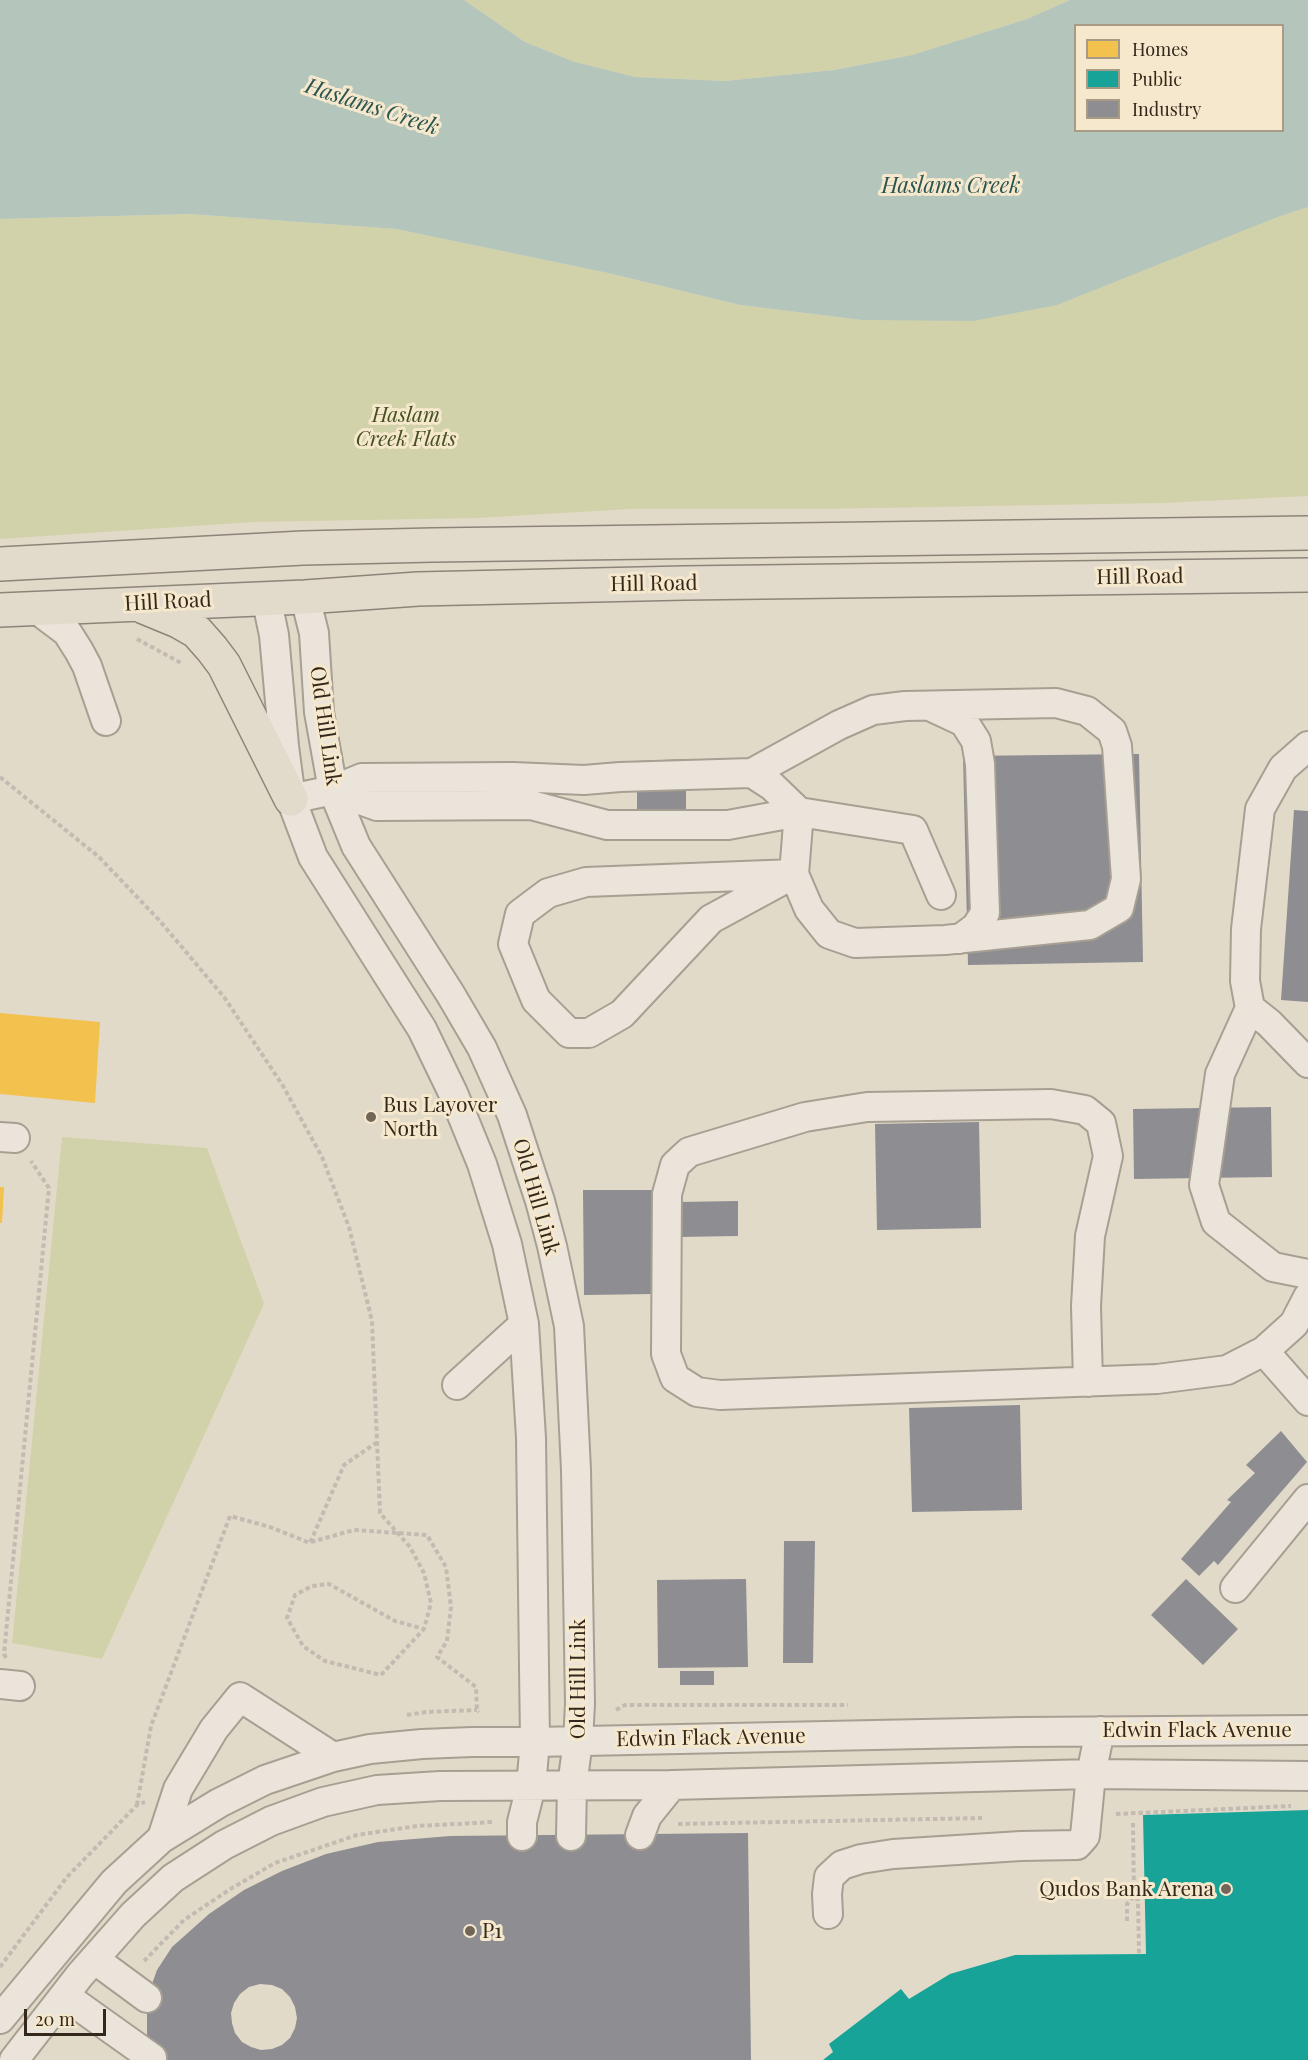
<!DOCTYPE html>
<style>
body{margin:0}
#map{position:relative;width:1308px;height:2060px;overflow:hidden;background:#e2dac8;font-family:"Playfair Display",serif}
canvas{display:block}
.legend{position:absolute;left:1074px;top:24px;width:210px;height:108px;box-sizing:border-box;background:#f5e8cc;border:2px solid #a89b85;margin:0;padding:8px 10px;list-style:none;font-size:18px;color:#34271b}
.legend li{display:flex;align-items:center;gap:12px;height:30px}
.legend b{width:30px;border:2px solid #a89b85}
.scale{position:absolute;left:24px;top:2009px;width:82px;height:27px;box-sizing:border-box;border:3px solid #34271b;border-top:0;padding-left:8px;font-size:18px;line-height:21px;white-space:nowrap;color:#34271b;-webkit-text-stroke:4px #f5e8cc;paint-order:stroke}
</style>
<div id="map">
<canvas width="1308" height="2060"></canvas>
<ul class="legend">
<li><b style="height:16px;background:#f2c14e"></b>Homes</li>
<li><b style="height:16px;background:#17a398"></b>Public</li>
<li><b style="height:16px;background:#8d8d92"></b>Industry</li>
</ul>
<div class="scale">20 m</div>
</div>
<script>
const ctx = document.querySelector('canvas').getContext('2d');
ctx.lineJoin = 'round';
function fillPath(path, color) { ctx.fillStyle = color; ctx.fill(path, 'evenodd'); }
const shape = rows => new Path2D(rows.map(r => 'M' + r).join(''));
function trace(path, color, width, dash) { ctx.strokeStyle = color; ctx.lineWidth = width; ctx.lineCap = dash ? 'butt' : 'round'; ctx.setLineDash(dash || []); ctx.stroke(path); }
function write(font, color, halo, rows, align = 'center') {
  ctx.font = font + ' "Playfair Display",serif'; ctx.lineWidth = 6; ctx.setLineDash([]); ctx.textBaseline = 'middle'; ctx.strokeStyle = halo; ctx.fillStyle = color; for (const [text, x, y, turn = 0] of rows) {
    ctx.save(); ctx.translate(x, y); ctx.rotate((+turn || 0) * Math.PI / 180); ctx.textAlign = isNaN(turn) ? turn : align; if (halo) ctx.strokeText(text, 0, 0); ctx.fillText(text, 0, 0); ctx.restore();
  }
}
const green = shape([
 [464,0,1070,0,1027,19,912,55,834,70,725,81,635,77,575,62,525,42],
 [1308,207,1308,496,1163,503,818,509,630,509,478,518,254,522,0,539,0,219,190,214,396,229,608,273,740,305,862,320,1275,218],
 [62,1137,207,1148,264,1304,102,1659,12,1643]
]);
const water = shape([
 [0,0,464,0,525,42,575,62,635,77,725,81,834,70,912,55,1027,19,1070,0,1308,0,1308,207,1275,218,1057,305,973,321,862,320,740,305,608,273,396,229,190,214,0,219],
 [1076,26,1282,26,1282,130,1076,130]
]);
const homes = shape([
 [0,1013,100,1022,95,1103,0,1094],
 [0,1187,4,1187,2,1223,0,1223]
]);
const public = shape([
 [1308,1810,1308,2060,823,2060,833,2052,829,2044,901,1989,909,1999,950,1974,1015,1955,1146,1954,1143,1815]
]);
const industry = shape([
 [1139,754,1143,962,968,965,963,756],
 [686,759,686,820,637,821,637,761],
 [1294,810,1308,811,1308,1002,1281,1000],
 [1271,1107,1272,1177,1134,1179,1133,1109],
 [979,1122,981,1228,877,1230,875,1124],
 [583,1190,652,1190,654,1294,584,1295],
 [738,1201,738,1236,679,1237,678,1202],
 [1020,1405,1022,1510,912,1512,909,1408],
 [1281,1431,1307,1462,1218,1565,1214,1561,1199,1576,1181,1559,1231,1502,1227,1500,1255,1473,1246,1465],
 [784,1541,815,1541,813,1663,783,1663],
 [746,1579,748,1667,658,1668,657,1580],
 [1186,1579,1238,1629,1203,1665,1151,1615],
 [680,1671,714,1671,714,1685,680,1685],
 [748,1833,751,2060,153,2060,152,2058,147,2034,147,1998,157,1970,172,1947,209,1914,244,1890,282,1871,326,1854,378,1842,450,1836],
 [260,1984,272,1985,282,1989,290,1997,295,2007,297,2018,295,2028,290,2038,282,2045,272,2049,261,2050,251,2047,242,2042,235,2033,232,2023,231,2013,234,2003,240,1994,249,1987]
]);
const path = shape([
 [137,639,183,664],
 [0,777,99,857,159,920,224,997,283,1086,322,1157,349,1227,372,1321,380,1513,410,1547,424,1573,431,1603,424,1629,395,1621,329,1584,312,1586,295,1595,287,1618,303,1646,325,1661,381,1675,424,1629],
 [311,1542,354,1530,427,1535,446,1567,451,1607,447,1641,437,1657,476,1687,477,1710,479,1712],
 [6,1658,4,1654,49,1188,31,1161],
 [616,1710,625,1705,848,1705],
 [407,1715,426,1712,477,1710],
 [137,1805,151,1726,230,1516,270,1527,310,1543,344,1465,376,1443],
 [1116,1814,1291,1806],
 [1133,1823,1134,1896,1138,1900,1139,1955],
 [678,1824,982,1818],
 [1127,1921,1127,1904,1134,1896],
 [144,1961,184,1920,232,1888,275,1863,357,1835,417,1826,494,1822],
 [0,1967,67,1877,137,1805,145,1802]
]);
const minor = shape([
 [266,597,274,635,284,746,291,799,313,857,422,1029,453,1093,482,1164,507,1244,524,1324,531,1438,535,1742,531,1786,522,1822,522,1836],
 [305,597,314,633,319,712,333,790,356,846,451,995,482,1048,512,1115,540,1201,552,1246,569,1326,576,1470,580,1704,578,1741,572,1786,571,1836],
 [35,608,67,632,79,651,87,666,106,721],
 [934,708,964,722,976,741,980,764,985,913,976,927,960,939],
 [1308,746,1283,768,1260,809,1246,929,1245,981,1250,1008,1220,1074,1204,1185,1216,1222,1273,1267,1308,1274],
 [333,790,377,806,531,805,607,825,728,825,799,812,913,830,941,895],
 [291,799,333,790,362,778,513,777,584,780,620,777,752,773,839,725,873,710,905,706,1056,703,1087,711,1112,731,1117,746,1126,879,1119,908,1090,925,945,940,855,943,829,934,809,909,794,874,799,812,772,786,752,773],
 [794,874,711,919,622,1014,589,1033,569,1033,536,1000,513,944,520,914,548,893,586,882,794,874],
 [1250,1008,1269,1023,1308,1063],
 [0,1137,15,1138],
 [1264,1351,1308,1401],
 [1088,1382,1086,1306,1090,1236,1108,1156,1101,1123,1085,1110,1051,1104,867,1107,805,1117,689,1152,675,1165,667,1194,666,1354,675,1378,697,1392,720,1395,1157,1379,1227,1370,1264,1351,1294,1324,1308,1297],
 [457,1385,524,1324],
 [1235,1588,1308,1499],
 [0,1684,20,1686],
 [640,1835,647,1816,672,1785],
 [162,1838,178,1789,214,1729,240,1697,333,1757],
 [828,1914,827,1894,829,1877,842,1865,861,1859,893,1854,1021,1846,1077,1845,1085,1836,1091,1774,1100,1731],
 [94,1959,147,1998],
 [65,1996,152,2058],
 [0,2019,114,1882,162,1838,219,1803,265,1780,333,1757,370,1749,422,1744,472,1742,535,1742,1020,1732,1308,1730],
 [14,2060,80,1975,133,1915,173,1878,224,1845,271,1821,323,1802,377,1790,440,1786,672,1785,1091,1774,1308,1776]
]);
const major = shape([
 [0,564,303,548,433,545,1308,533],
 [144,607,178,621,197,632,212,649,224,665,291,799],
 [0,610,305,597,418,589,684,583,1308,575]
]);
const markers = [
 [371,1117,6,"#716658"],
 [1226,1889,6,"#716658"],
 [470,1931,6,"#716658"]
];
const parkNames = [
 ["Haslam",406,415],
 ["Creek Flats",406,439]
];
const streetNames = [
 ["Hill Road",1140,577,-1],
 ["Hill Road",654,584,-1],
 ["Hill Road",168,602,-3],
 ["Old Hill Link",325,726,82],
 ["Old Hill Link",536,1197,74],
 ["Old Hill Link",578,1679,-90],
 ["Edwin Flack Avenue",1197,1730],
 ["Edwin Flack Avenue",711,1738,-1]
];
const poiNames = [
 ["Bus Layover",383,1105],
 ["North",383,1129],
 ["Qudos Bank Arena",1214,1889,"right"],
 ["P1",482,1931]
];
const waterNames = [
 ["Haslams Creek",372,107,18],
 ["Haslams Creek",951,186]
];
fillPath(green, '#d2d2aa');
fillPath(water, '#b4c6bb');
fillPath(homes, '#f2c14e');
fillPath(public, '#17a398');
fillPath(industry, '#8d8d92');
trace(minor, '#a79f92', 32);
trace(major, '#8c8479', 36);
trace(path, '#c3bbb1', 4, [4.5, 3]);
trace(minor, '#eae4da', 28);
trace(major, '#e2dacb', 33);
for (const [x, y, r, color] of markers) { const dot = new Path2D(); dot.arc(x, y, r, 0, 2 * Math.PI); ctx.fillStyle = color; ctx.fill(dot); trace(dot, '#f5e8cc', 2); }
write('italic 21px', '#455021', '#f5e8cc', parkNames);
write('21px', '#34271b', '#f5e8cc', streetNames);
write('21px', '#34271b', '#f5e8cc', poiNames, 'left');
write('italic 22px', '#2a5450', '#f5e8cc', waterNames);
</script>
